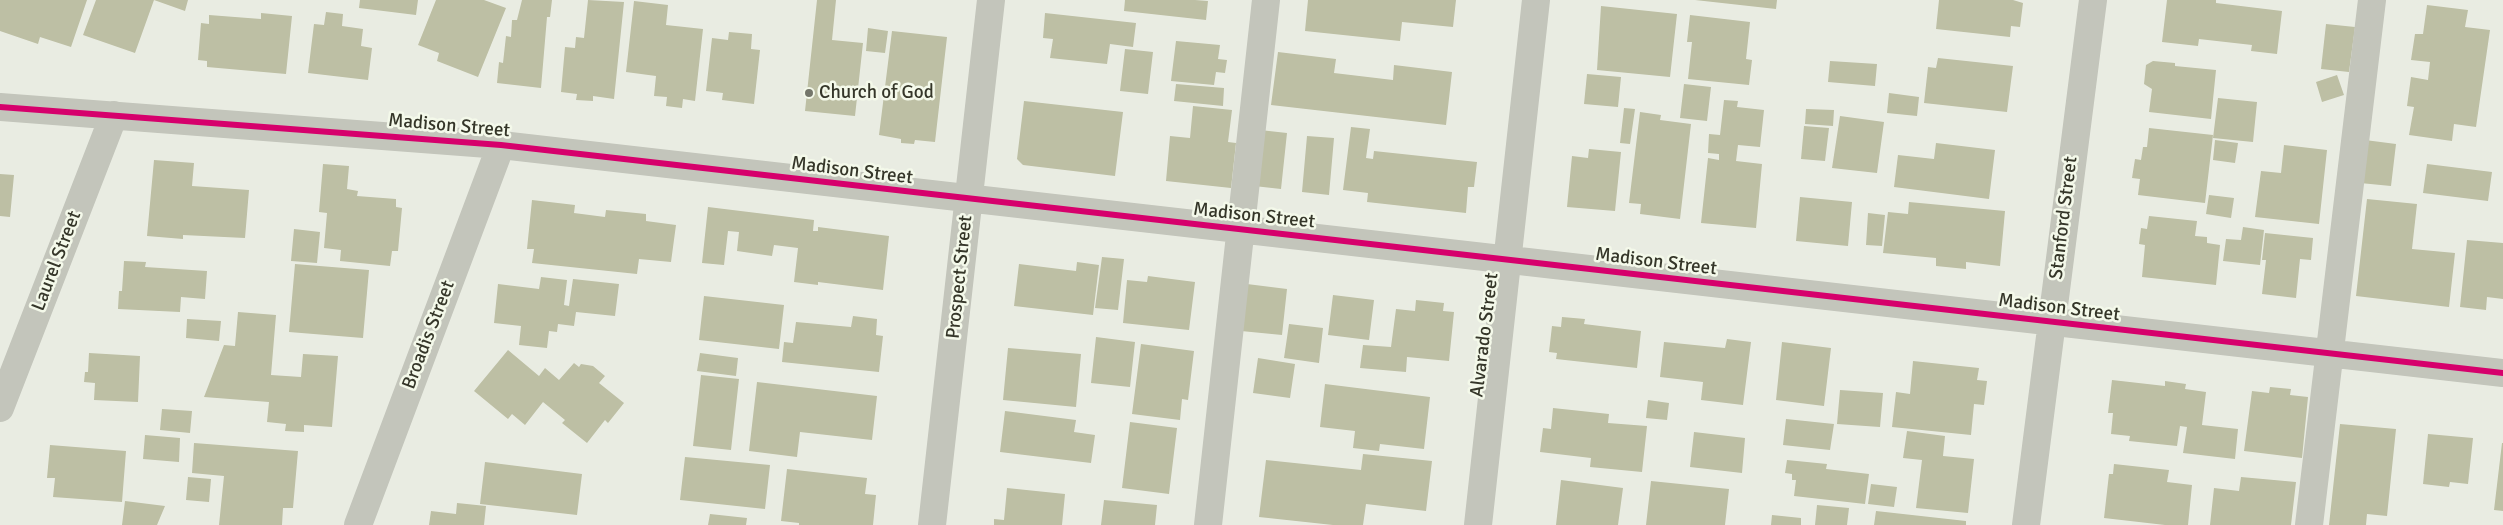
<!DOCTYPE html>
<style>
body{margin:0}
canvas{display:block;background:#e9ece2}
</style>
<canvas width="2503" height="525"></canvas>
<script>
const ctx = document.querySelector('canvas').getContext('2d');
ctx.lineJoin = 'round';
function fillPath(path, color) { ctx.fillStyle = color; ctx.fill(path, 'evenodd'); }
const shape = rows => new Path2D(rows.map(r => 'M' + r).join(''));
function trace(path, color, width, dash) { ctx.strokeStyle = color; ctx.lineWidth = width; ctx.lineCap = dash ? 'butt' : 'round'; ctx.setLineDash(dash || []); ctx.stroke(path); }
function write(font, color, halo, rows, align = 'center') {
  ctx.font = font + ' Signika,sans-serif'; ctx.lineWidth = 5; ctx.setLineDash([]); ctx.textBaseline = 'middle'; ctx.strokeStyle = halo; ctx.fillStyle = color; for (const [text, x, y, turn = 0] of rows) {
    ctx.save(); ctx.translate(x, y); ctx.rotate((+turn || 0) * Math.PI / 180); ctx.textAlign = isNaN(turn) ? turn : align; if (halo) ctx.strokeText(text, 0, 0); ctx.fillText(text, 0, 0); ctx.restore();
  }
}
const building = shape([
 [0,0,87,0,71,47,40,37,38,44,0,31],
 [96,0,154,0,135,53,83,35],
 [154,0,188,0,185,11],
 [360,0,418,0,416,15,359,8],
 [436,0,484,0,506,8,478,77,437,61,439,53,418,45],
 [522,0,552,0,550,17,547,17,541,88,497,83,499,62,503,63,506,36,511,37,512,20,517,20],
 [588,0,624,2,614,99,593,96,593,101,576,100,577,94,561,92,565,47,575,48,576,37,584,38],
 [817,0,836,0,832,40,863,43,855,116,805,111],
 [1125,0,1195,0,1208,1,1206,20,1124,11],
 [1308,0,1456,0,1453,27,1402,22,1400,41,1305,31],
 [1695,0,1777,0,1776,9],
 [1939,0,2013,0,2023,3,2020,27,2011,26,2010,37,1936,29],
 [2167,0,2216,0,2216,3,2282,11,2277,54,2251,51,2252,45,2199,39,2198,46,2162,42],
 [634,1,668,5,666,25,703,29,695,101,683,99,682,108,666,106,667,97,654,96,656,76,626,72],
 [2427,5,2468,10,2465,27,2490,30,2476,127,2454,124,2452,141,2409,135,2414,107,2407,106,2411,77,2428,80,2430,62,2411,60,2415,34,2423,34],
 [1601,6,1677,14,1670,77,1597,70],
 [326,12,343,14,342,26,363,29,361,46,372,48,368,80,308,73,314,24,324,25],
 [261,13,292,16,286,74,207,67,207,61,198,60,201,23,209,24,209,15,261,19],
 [1045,13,1136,23,1133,47,1110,44,1107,64,1050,58,1053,39,1043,38],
 [1690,15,1750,22,1746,59,1752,60,1749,85,1688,79,1692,42,1687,42],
 [2326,24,2355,27,2349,72,2321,69],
 [868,28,888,31,885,53,866,51],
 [892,31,947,37,935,142,915,140,914,144,901,143,901,139,879,135],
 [729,32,752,34,751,49,760,50,754,104,722,100,723,93,706,91,712,38,728,40],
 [1176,41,1220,45,1218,59,1227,60,1225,73,1216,72,1214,85,1171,81],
 [1125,49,1153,52,1148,94,1120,91],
 [1278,52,1336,59,1334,73,1393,80,1394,65,1452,72,1446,125,1271,105],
 [1938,58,2013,66,2007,112,1924,103,1928,67,1936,68],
 [1830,61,1877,64,1875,86,1828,82],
 [2153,61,2175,63,2175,66,2216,70,2211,119,2149,112,2152,89,2144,84,2146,65],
 [1587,74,1621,77,1618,107,1584,104],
 [2337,75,2344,95,2322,102,2316,82],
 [1176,84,1224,88,1223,106,1174,101],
 [1684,84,1711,87,1707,121,1680,118],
 [1889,93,1919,97,1917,116,1887,113],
 [2218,98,2257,102,2253,142,2213,138],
 [1724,100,1738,101,1737,107,1764,110,1760,147,1738,145,1736,161,1762,164,1756,228,1701,223,1708,158,1719,160,1719,154,1708,153,1709,134,1720,135],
 [1024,101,1123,112,1115,176,1023,165,1017,159],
 [1193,106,1232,110,1228,142,1236,143,1231,188,1166,181,1170,136,1190,138],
 [1624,108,1635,109,1630,144,1620,143],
 [1806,109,1834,110,1833,126,1805,124],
 [1640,112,1661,115,1660,120,1691,124,1680,219,1640,214,1641,204,1629,203],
 [1840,116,1884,122,1877,173,1832,168],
 [1804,126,1829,128,1825,161,1801,159],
 [1351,127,1370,129,1366,158,1373,159,1374,151,1477,162,1474,187,1468,187,1466,213,1367,202,1368,193,1343,190],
 [2149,128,2213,135,2205,203,2138,195,2140,179,2132,178,2135,159,2141,160,2143,147,2147,147],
 [1260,130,1287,133,1281,189,1254,186],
 [1307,136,1334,138,1329,195,1302,192],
 [2215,140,2238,143,2235,163,2213,160],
 [2365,140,2396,144,2391,186,2360,183],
 [1936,143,1995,150,1989,199,1894,187,1898,155,1934,159],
 [2284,145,2327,150,2319,224,2255,217,2261,171,2281,173],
 [1589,149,1621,152,1615,211,1567,207,1572,156,1588,158],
 [154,160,194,163,192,186,249,190,245,238,183,235,183,239,147,236],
 [323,164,349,166,347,189,358,191,357,196,396,199,396,207,402,208,398,251,392,251,390,266,340,261,341,250,324,248,327,213,319,212],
 [2427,164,2492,172,2488,201,2423,193],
 [0,174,14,175,10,217,0,216],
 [2209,195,2234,198,2231,218,2206,214],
 [1800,197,1852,202,1848,246,1796,241],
 [2367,199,2417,204,2412,249,2455,253,2449,307,2356,296],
 [532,200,575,205,574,213,605,217,606,210,646,214,646,221,676,225,671,262,639,259,637,274,532,263,534,249,527,249],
 [1909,202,2005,211,2000,266,1966,262,1966,269,1936,266,1936,258,1883,253,1888,212,1908,214],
 [708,207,814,220,813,231,818,231,818,227,889,236,883,290,818,282,818,285,794,282,798,248,774,245,772,256,737,251,739,232,728,231,724,265,702,263],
 [1868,213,1885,215,1882,246,1866,245],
 [2149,216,2197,221,2195,236,2207,237,2207,243,2220,245,2216,285,2142,277,2145,245,2139,244,2141,228,2147,229],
 [2243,227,2264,230,2260,265,2223,261,2226,239,2241,240],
 [294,229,320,232,317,263,291,261],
 [2265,233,2313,238,2311,260,2300,259,2296,298,2262,294,2266,260,2262,260],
 [2467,240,2503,243,2503,299,2487,297,2486,310,2460,307],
 [1102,257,1124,259,1118,310,1095,308],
 [124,261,146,262,145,267,207,271,205,299,181,297,180,312,118,309,119,291,122,291],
 [1077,262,1099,265,1093,315,1014,306,1019,264,1076,271],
 [295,264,369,270,363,338,289,332],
 [1148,276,1195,282,1189,330,1123,323,1127,280,1147,282],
 [541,277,567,280,564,305,569,306,573,279,619,284,615,316,576,312,574,326,558,324,557,332,549,331,547,348,519,345,521,326,494,323,498,284,539,289],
 [1247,284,1287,289,1282,335,1241,331],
 [1333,295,1374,300,1369,340,1328,335],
 [704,296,784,305,779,349,699,340],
 [1416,300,1444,303,1443,311,1454,312,1449,361,1407,357,1406,372,1360,368,1363,345,1391,347,1396,309,1415,311],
 [238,312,276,315,271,375,301,377,303,354,338,356,332,427,304,425,304,432,285,431,286,424,267,422,269,402,204,397,224,345,235,346],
 [853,316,877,319,876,335,883,336,879,372,782,362,784,342,793,343,796,322,851,327],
 [1562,317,1585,319,1584,324,1641,331,1637,368,1556,359,1557,353,1549,352,1552,326,1561,327],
 [187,319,221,321,219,341,186,338],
 [1289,324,1323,328,1319,363,1284,358],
 [1096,337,1135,342,1130,387,1091,383],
 [1727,339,1751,342,1743,405,1701,400,1703,382,1660,377,1664,342,1725,348],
 [1782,342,1831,348,1824,406,1776,400],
 [1141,344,1194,351,1188,400,1182,399,1180,420,1132,414],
 [1008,348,1081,354,1076,407,1003,400],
 [508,350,539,376,545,368,559,380,574,363,579,367,581,364,593,366,605,376,599,383,624,403,608,423,605,420,587,443,562,423,565,420,543,402,525,425,512,414,508,419,474,391],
 [89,353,140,356,138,402,94,400,95,383,84,382,85,372,88,372],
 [700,353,738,358,736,376,697,371],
 [1258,358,1295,364,1290,398,1253,393],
 [1913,361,1979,368,1977,380,1987,381,1984,405,1974,404,1971,435,1892,427,1896,392,1910,394],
 [701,375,739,379,731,450,693,446],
 [2112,380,2165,386,2165,381,2186,384,2185,389,2206,392,2202,425,2238,429,2235,459,2183,453,2187,427,2180,426,2177,446,2129,441,2130,436,2111,434,2113,413,2108,413],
 [757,382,877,396,872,440,800,432,797,457,749,451],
 [1325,384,1430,397,1424,449,1380,444,1379,451,1353,448,1355,431,1320,427],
 [2270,387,2291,389,2290,395,2308,397,2302,458,2244,451,2252,391,2269,393],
 [1840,390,1883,393,1880,427,1837,424],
 [1648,400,1669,403,1667,420,1646,418],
 [1553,408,1609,414,1608,423,1647,426,1642,472,1590,467,1591,458,1540,452,1543,428,1551,429],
 [162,409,192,411,190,433,160,430],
 [1005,411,1076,420,1074,432,1095,435,1091,463,1000,452],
 [1786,419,1834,424,1830,450,1783,445],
 [1130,422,1177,428,1169,494,1122,488],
 [2340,424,2396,429,2387,516,2367,514,2366,525,2329,525],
 [1907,431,1945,436,1943,456,1974,459,1968,513,1916,508,1922,460,1903,458],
 [1694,432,1745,438,1742,473,1690,467],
 [2428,434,2473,438,2468,484,2450,482,2449,487,2423,484],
 [145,435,180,438,179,462,143,459],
 [194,443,298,451,293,508,283,508,282,525,219,525,224,476,192,473],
 [2502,443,2503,443,2503,511,2494,510],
 [50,445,126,451,122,502,53,497,55,478,47,478],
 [1363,454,1432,461,1426,511,1366,504,1363,525,1333,525,1259,517,1266,460,1361,470],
 [685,457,770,465,765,509,680,500],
 [1787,460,1827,464,1826,469,1869,474,1865,504,1794,496,1796,480,1792,480,1792,474,1785,473],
 [485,462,582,474,577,515,480,504],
 [2114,464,2169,470,2167,482,2192,485,2188,525,2165,525,2104,518,2109,474,2113,474],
 [787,469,867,478,865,494,876,495,873,525,799,525,799,523,781,521],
 [188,477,211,479,209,502,186,500],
 [2241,477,2296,482,2291,525,2210,525,2214,488,2239,491],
 [1561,480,1623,488,1618,525,1556,525],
 [1651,481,1729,489,1725,525,1646,525],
 [1871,484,1897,487,1894,507,1868,504],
 [1007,488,1065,494,1062,525,994,525,994,519,1004,520],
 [1104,500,1157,505,1155,525,1101,525],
 [125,501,165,506,157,525,122,525],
 [457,503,486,506,484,525,429,525,431,511,456,514],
 [1817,505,1849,508,1847,525,1815,525],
 [1876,511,1966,521,1966,525,1874,525],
 [710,514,747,518,746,525,708,525],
 [1772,515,1801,518,1801,525,1771,525]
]);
const minor = shape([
 [0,107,501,145,2503,373],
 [0,408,114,115],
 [358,525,501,145],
 [932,525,991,0],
 [1208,525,1266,0],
 [1478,525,1536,0],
 [2026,525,2093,0],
 [2309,525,2372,0]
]);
const cycleway = shape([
 [0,107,501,145,2503,373]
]);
const markers = [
 [809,93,5,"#74766a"]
];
const poiNames = [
 ["Church of God",819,93]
];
const streetNames = [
 ["Madison Street",449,126,5],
 ["Madison Street",852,171,7],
 ["Madison Street",1254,216,6],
 ["Stanford Street",2064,218,-83],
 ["Laurel Street",57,261,-69],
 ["Madison Street",1656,262,7],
 ["Prospect Street",960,277,-84],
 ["Madison Street",2059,308,7],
 ["Broadis Street",429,335,-69],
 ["Alvarado Street",1485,335,-83]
];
fillPath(building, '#bdbfa4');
trace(minor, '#c3c5bb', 28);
trace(cycleway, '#d6006c', 6);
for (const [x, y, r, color] of markers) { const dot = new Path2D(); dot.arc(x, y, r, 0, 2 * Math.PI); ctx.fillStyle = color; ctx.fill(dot); trace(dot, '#f4f9ea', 2); }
write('19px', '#353629', '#f4f9ea', poiNames, 'left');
write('19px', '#353629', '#f4f9ea', streetNames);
</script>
